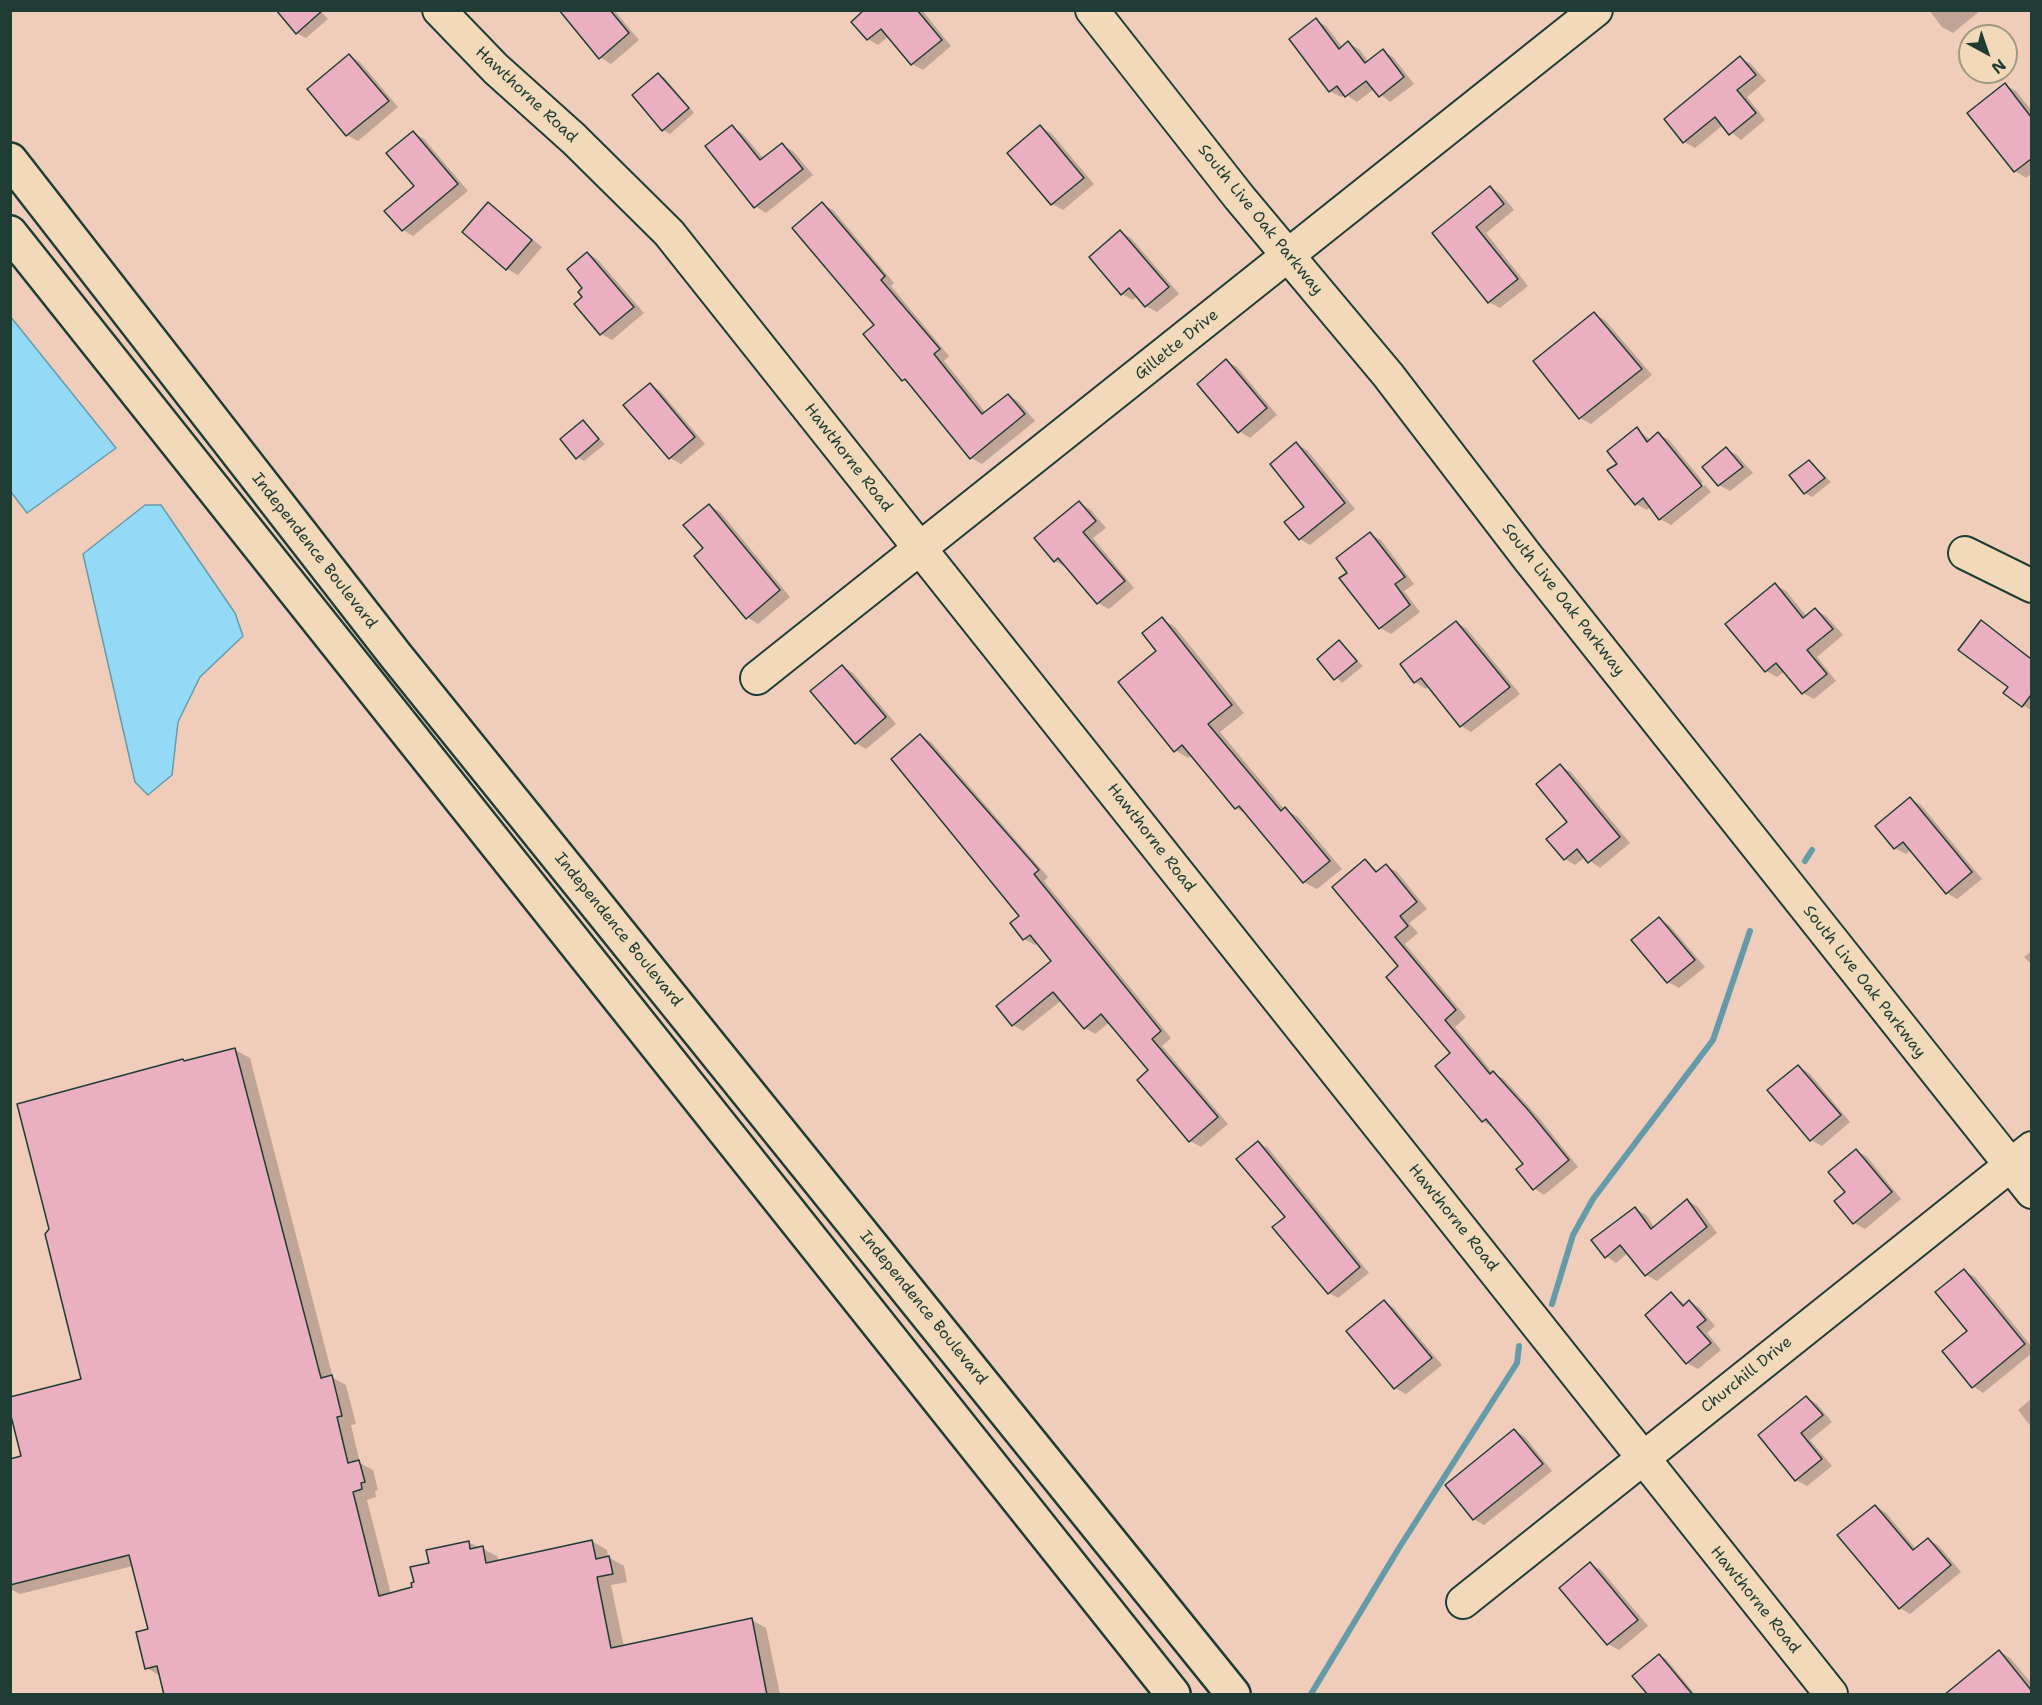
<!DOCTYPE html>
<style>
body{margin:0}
#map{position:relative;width:2042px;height:1705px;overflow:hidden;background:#f0cdbb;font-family:"Shantell Sans",sans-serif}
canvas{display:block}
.frame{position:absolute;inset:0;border:12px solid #1f3d34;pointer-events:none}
.north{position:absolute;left:1958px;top:24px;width:60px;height:60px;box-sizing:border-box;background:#f2d9b9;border:2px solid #9e9b84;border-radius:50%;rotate:140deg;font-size:16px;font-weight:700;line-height:24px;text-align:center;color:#1f3d34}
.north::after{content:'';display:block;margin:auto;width:21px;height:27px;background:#1f3d34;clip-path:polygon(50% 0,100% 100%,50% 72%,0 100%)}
</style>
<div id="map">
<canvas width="2042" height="1705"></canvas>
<div class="frame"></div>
<div class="north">N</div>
</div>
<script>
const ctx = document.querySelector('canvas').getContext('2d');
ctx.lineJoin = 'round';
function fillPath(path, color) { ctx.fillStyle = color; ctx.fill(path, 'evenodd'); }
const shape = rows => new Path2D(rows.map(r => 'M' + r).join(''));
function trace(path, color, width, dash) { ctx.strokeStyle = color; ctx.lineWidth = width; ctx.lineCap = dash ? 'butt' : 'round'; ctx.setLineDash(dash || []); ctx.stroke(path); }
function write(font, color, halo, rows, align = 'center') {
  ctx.font = font + ' "Shantell Sans",sans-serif'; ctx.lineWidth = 4.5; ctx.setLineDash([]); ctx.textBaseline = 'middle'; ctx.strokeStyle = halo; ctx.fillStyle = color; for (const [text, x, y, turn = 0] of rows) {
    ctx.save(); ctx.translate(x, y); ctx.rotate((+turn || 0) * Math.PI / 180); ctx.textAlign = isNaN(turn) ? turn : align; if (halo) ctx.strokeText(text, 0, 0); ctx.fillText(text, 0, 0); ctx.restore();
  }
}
const water = shape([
 [10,316,116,448,27,513,11,492,10,316],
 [145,505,161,505,235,613,243,636,200,677,178,722,172,775,148,795,135,782,83,554,145,505]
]);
const shadow = shape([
 [320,10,328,19,306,38,296,33],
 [561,10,614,10,639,40,611,64,600,57],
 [867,10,922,10,951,46,923,70,912,64,889,36,878,45,868,39],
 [1929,10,1981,10,1953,33,1942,27],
 [1316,20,1326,26,1343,48,1348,43,1359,49,1369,62,1383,51,1393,57,1414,84,1390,102,1374,89,1357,102,1345,94,1341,97,1330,91],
 [350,56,360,62,398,107,358,141,347,135,309,90],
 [1740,58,1751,64,1766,81,1747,97,1765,120,1741,140,1723,125,1695,148,1684,142],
 [658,74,665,78,694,113,670,134,663,130],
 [2005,85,2016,91,2032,111,2032,173,2026,178,2015,171,1969,113],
 [732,127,742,133,764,159,782,145,793,151,813,175,766,213,755,206],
 [1040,127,1051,133,1094,184,1063,210,1052,204,1009,153],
 [413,132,424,139,468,191,413,236,403,230,416,186],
 [1491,188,1501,194,1514,210,1486,233,1528,286,1500,308,1489,302,1434,233],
 [488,204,542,247,518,275,507,269],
 [822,204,833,210,894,283,891,286,949,356,944,361,986,413,1008,395,1019,402,1035,421,982,464,971,458,911,384,903,380],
 [1120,232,1131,238,1179,294,1157,312,1146,306,1138,296,1133,300,1122,294],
 [588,253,598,260,644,313,612,340,601,334,576,304,584,297],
 [1594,314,1605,320,1652,375,1591,424,1580,418,1535,362],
 [1226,361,1237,367,1277,415,1250,438,1239,431],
 [650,384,660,391,705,444,681,464,670,458],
 [583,422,605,444,584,461,577,457],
 [1637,429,1651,440,1658,434,1669,440,1703,482,1662,516,1662,519,1705,485,1711,492,1671,525,1660,519,1651,506,1647,510,1636,504,1609,471,1619,464],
 [1296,444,1307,450,1355,509,1310,545,1300,539,1306,507],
 [1726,449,1737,455,1753,473,1730,491,1719,485],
 [1809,461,1831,482,1812,497,1805,493],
 [1079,503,1090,509,1106,528,1093,538,1134,588,1109,609,1098,603,1066,567,1055,561],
 [709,506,720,512,790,597,758,624,747,617,705,548],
 [1370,534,1381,540,1414,584,1404,591,1420,612,1391,634,1380,628,1349,573],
 [1775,585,1786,591,1807,617,1815,609,1826,616,1843,635,1817,657,1836,681,1814,699,1803,693,1785,671,1777,677,1766,671],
 [1162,619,1175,627,1244,713,1220,732,1284,809,1298,817,1342,869,1317,889,1304,882,1248,815,1236,808,1192,755,1188,758,1175,750,1158,652],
 [1456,622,1467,629,1520,694,1471,732,1461,726,1429,686,1426,689,1415,682,1402,665],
 [1981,622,2032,658,2032,711,2005,693,2010,686],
 [1339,642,1363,666,1342,683,1319,660],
 [842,666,853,673,896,724,866,749,856,743],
 [920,736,931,742,1048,877,1044,881,1171,1038,1162,1046,1228,1124,1201,1147,1190,1141,1151,1070,1110,1022,1095,1034,1085,1028,1062,1000,1023,1031,1013,1025,1053,961,1038,943,1035,945,1024,939,1021,916],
 [1560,766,1571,772,1630,843,1600,868,1585,857,1575,865,1565,859,1569,822],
 [1910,799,1921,805,1982,879,1957,899,1947,893,1911,850,1906,854,1895,848,1877,826],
 [1365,861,1379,872,1386,866,1397,872,1427,909,1409,923,1418,933,1405,944,1466,1017,1455,1027,1493,1073,1504,1079,1540,1119,1578,1167,1544,1195,1534,1188,1525,1164,1493,1128,1483,1121,1453,1054,1400,966],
 [1659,919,1669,925,1705,967,1679,988,1668,982,1633,940],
 [2032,951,2032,965,2024,957],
 [235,1050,250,1058,333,1378,346,1385,356,1424,351,1425,360,1463,373,1470,378,1490,375,1491,376,1497,367,1500,391,1594,414,1588,430,1564,468,1542,497,1556,499,1561,592,1541,607,1550,608,1557,624,1566,627,1582,611,1585,624,1647,752,1620,766,1628,780,1694,166,1694,162,1677,147,1668,150,1630,133,1566,20,1594,10,1589,10,1460,23,1457,83,1381,183,1060,187,1062],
 [1798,1066,1809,1073,1850,1122,1822,1146,1811,1140],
 [1258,1143,1268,1148,1369,1273,1338,1298,1329,1293,1287,1217],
 [1857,1151,1867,1157,1901,1199,1865,1229,1854,1223,1847,1192],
 [1688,1201,1698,1207,1717,1233,1657,1281,1646,1275,1628,1253,1616,1263,1606,1256,1636,1209,1646,1215,1655,1228],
 [1964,1271,1975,1277,2032,1347,2032,1353,1983,1393,1973,1386],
 [1671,1294,1686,1305,1690,1302,1700,1308,1715,1326,1707,1333,1721,1350,1698,1369,1687,1363,1647,1315],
 [1384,1301,1394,1308,1442,1365,1406,1394,1395,1388],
 [1806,1397,1817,1404,1832,1422,1810,1440,1832,1466,1807,1486,1796,1480,1760,1436],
 [2032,1398,2032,1428,2018,1410],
 [1514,1430,1525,1437,1552,1471,1484,1525,1474,1519],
 [1875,1506,1886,1513,1916,1549,1928,1539,1939,1546,1961,1572,1910,1614,1900,1608],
 [1590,1564,1601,1570,1648,1626,1619,1650,1608,1644,1561,1588],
 [1999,1651,2010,1658,2032,1684,2032,1694,1960,1694],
 [1659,1655,1666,1659,1695,1694,1650,1694]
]);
const stream = shape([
 [1805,861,1812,850],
 [1552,1304,1573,1235,1593,1199,1713,1040,1750,931],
 [1311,1694,1399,1548,1517,1363,1519,1346]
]);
const building = shape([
 [276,10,323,10,296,34,276,10],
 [559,10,610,10,629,33,599,59,559,10],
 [864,10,917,10,942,40,911,65,881,29,867,40,851,22,864,10],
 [1316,18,1339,49,1348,41,1365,63,1383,49,1404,77,1379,97,1366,81,1345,97,1337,86,1329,92,1289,39,1316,18],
 [349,54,389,101,346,136,307,89,349,54],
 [1740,56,1756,75,1737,90,1756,113,1729,135,1715,117,1683,143,1664,119,1740,56],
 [658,73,689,108,662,131,632,95,658,73],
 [2005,83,2031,117,2031,159,2014,172,1967,113,2005,83],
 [732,125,760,160,782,143,803,169,754,208,705,146,732,125],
 [1040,125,1084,178,1051,205,1007,153,1040,125],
 [413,131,458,184,402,231,384,211,414,186,386,153,413,131],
 [1490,186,1504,204,1476,227,1518,279,1488,303,1432,233,1490,186],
 [488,202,532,240,506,270,462,232,488,202],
 [822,202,885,276,881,280,940,349,934,354,982,414,1008,394,1025,414,970,459,905,379,902,381,863,334,874,325,792,228,822,202],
 [1120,230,1169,287,1145,307,1129,288,1121,295,1089,257,1120,230],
 [587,252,634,307,600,335,574,304,582,297,578,292,582,288,567,269,587,252],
 [1594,312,1642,369,1579,419,1533,361,1594,312],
 [1226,359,1267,408,1238,433,1197,384,1226,359],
 [650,383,695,437,669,459,623,405,650,383],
 [583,420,599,439,576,459,560,439,583,420],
 [1637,427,1647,442,1658,432,1702,486,1659,520,1643,498,1635,505,1607,470,1617,464,1607,451,1637,427],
 [1296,442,1345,503,1299,540,1284,522,1304,507,1270,464,1296,442],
 [1726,447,1743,467,1718,486,1702,467,1726,447],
 [1809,460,1825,478,1804,494,1789,475,1809,460],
 [1079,501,1096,521,1083,532,1125,581,1097,604,1058,558,1054,562,1034,538,1079,501],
 [709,504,780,590,746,619,694,556,703,548,683,525,709,504],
 [1370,532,1405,577,1395,584,1410,605,1379,629,1339,578,1347,573,1336,558,1370,532],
 [1775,583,1803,618,1815,608,1833,629,1807,650,1827,674,1802,694,1776,663,1765,672,1725,624,1775,583],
 [1162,617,1232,705,1208,724,1281,811,1285,807,1330,861,1303,883,1239,806,1235,809,1182,745,1174,752,1118,682,1156,651,1142,633,1162,617],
 [1981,620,2031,659,2031,695,2022,707,2003,693,2008,687,1958,650,1981,620],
 [1456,621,1510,687,1460,727,1421,678,1414,683,1400,664,1456,621],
 [1339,640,1357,661,1334,680,1317,659,1339,640],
 [842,665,886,717,855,744,810,691,842,665],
 [920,734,1039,870,1034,874,1161,1031,1152,1039,1218,1117,1189,1142,1137,1080,1148,1070,1101,1014,1084,1029,1053,992,1012,1026,996,1006,1051,961,1030,935,1023,940,1010,923,1019,916,891,759,920,734],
 [1560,764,1620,837,1588,863,1577,849,1564,860,1546,839,1567,822,1536,784,1560,764],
 [1910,797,1972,872,1946,894,1903,842,1894,849,1875,826,1910,797],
 [1365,859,1376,872,1386,864,1417,902,1400,916,1408,926,1395,937,1456,1010,1445,1020,1490,1074,1493,1071,1529,1111,1569,1160,1533,1190,1516,1169,1523,1164,1486,1119,1482,1122,1435,1066,1450,1053,1386,977,1398,966,1332,887,1365,859],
 [1659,917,1695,960,1667,983,1631,940,1659,917],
 [235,1048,321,1378,332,1375,342,1416,337,1417,348,1463,359,1460,365,1482,361,1483,362,1489,353,1492,379,1596,412,1587,411,1583,414,1582,410,1567,429,1563,426,1550,469,1541,470,1549,483,1546,486,1563,592,1540,596,1559,609,1556,613,1574,597,1577,611,1648,752,1618,767,1695,164,1695,157,1666,145,1669,136,1632,148,1629,129,1555,10,1585,10,1459,21,1456,10,1412,10,1397,81,1379,45,1234,49,1229,17,1104,183,1059,184,1061,235,1048],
 [1798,1065,1841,1115,1810,1141,1767,1090,1798,1065],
 [1258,1141,1360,1267,1328,1294,1272,1227,1285,1217,1236,1159,1258,1141],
 [1856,1149,1892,1192,1853,1224,1834,1201,1845,1192,1828,1172,1856,1149],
 [1687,1199,1707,1227,1645,1276,1620,1245,1605,1258,1591,1240,1635,1207,1651,1229,1687,1199],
 [1964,1269,2025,1344,1972,1388,1942,1351,1967,1331,1935,1292,1964,1269],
 [1671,1292,1683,1306,1689,1300,1706,1320,1697,1327,1711,1343,1686,1364,1645,1315,1671,1292],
 [1384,1300,1432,1358,1394,1389,1346,1331,1384,1300],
 [1806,1396,1823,1415,1801,1433,1822,1459,1795,1481,1758,1435,1806,1396],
 [1514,1429,1543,1464,1473,1520,1445,1485,1514,1429],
 [1875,1505,1913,1550,1928,1538,1951,1565,1899,1609,1837,1535,1875,1505],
 [1590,1562,1638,1620,1607,1645,1559,1588,1590,1562],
 [1999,1650,2031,1690,2031,1695,1944,1695,1999,1650],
 [1659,1654,1693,1695,1648,1695,1632,1676,1659,1654]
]);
const minor = shape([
 [439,10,496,69,574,139,669,233,1831,1694],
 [1092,10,1239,197,1388,375,1529,559,2032,1192],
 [1965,553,2032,586],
 [757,678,1596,10],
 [1463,1602,2032,1148]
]);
const major = shape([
 [10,160,396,656,1233,1694],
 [10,233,1173,1694]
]);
const streetNames = [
 ["Hawthorne Road",526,95,43],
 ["South Live Oak Parkway",1260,220,51],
 ["Gillette Drive",1177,345,-39],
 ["Hawthorne Road",848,458,52],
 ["Independence Boulevard",314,551,52],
 ["South Live Oak Parkway",1563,600,52],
 ["Hawthorne Road",1151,838,52],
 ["Independence Boulevard",618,930,51],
 ["South Live Oak Parkway",1864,982,52],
 ["Hawthorne Road",1453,1218,51],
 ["Independence Boulevard",923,1308,51],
 ["Churchill Drive",1747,1375,-39],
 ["Hawthorne Road",1755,1600,51]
];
fillPath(water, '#94daf6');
trace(water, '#659ba8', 1.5);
fillPath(shadow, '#0003');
trace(stream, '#659ba8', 6);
fillPath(building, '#eab0c1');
trace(building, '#1f3d34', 1.5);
trace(minor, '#1f3d34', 36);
trace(major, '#1f3d34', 38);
trace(minor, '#f2d9b9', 32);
trace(major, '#f2d9b9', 33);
write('16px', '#1f3d34', '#f2d9b9', streetNames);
</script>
